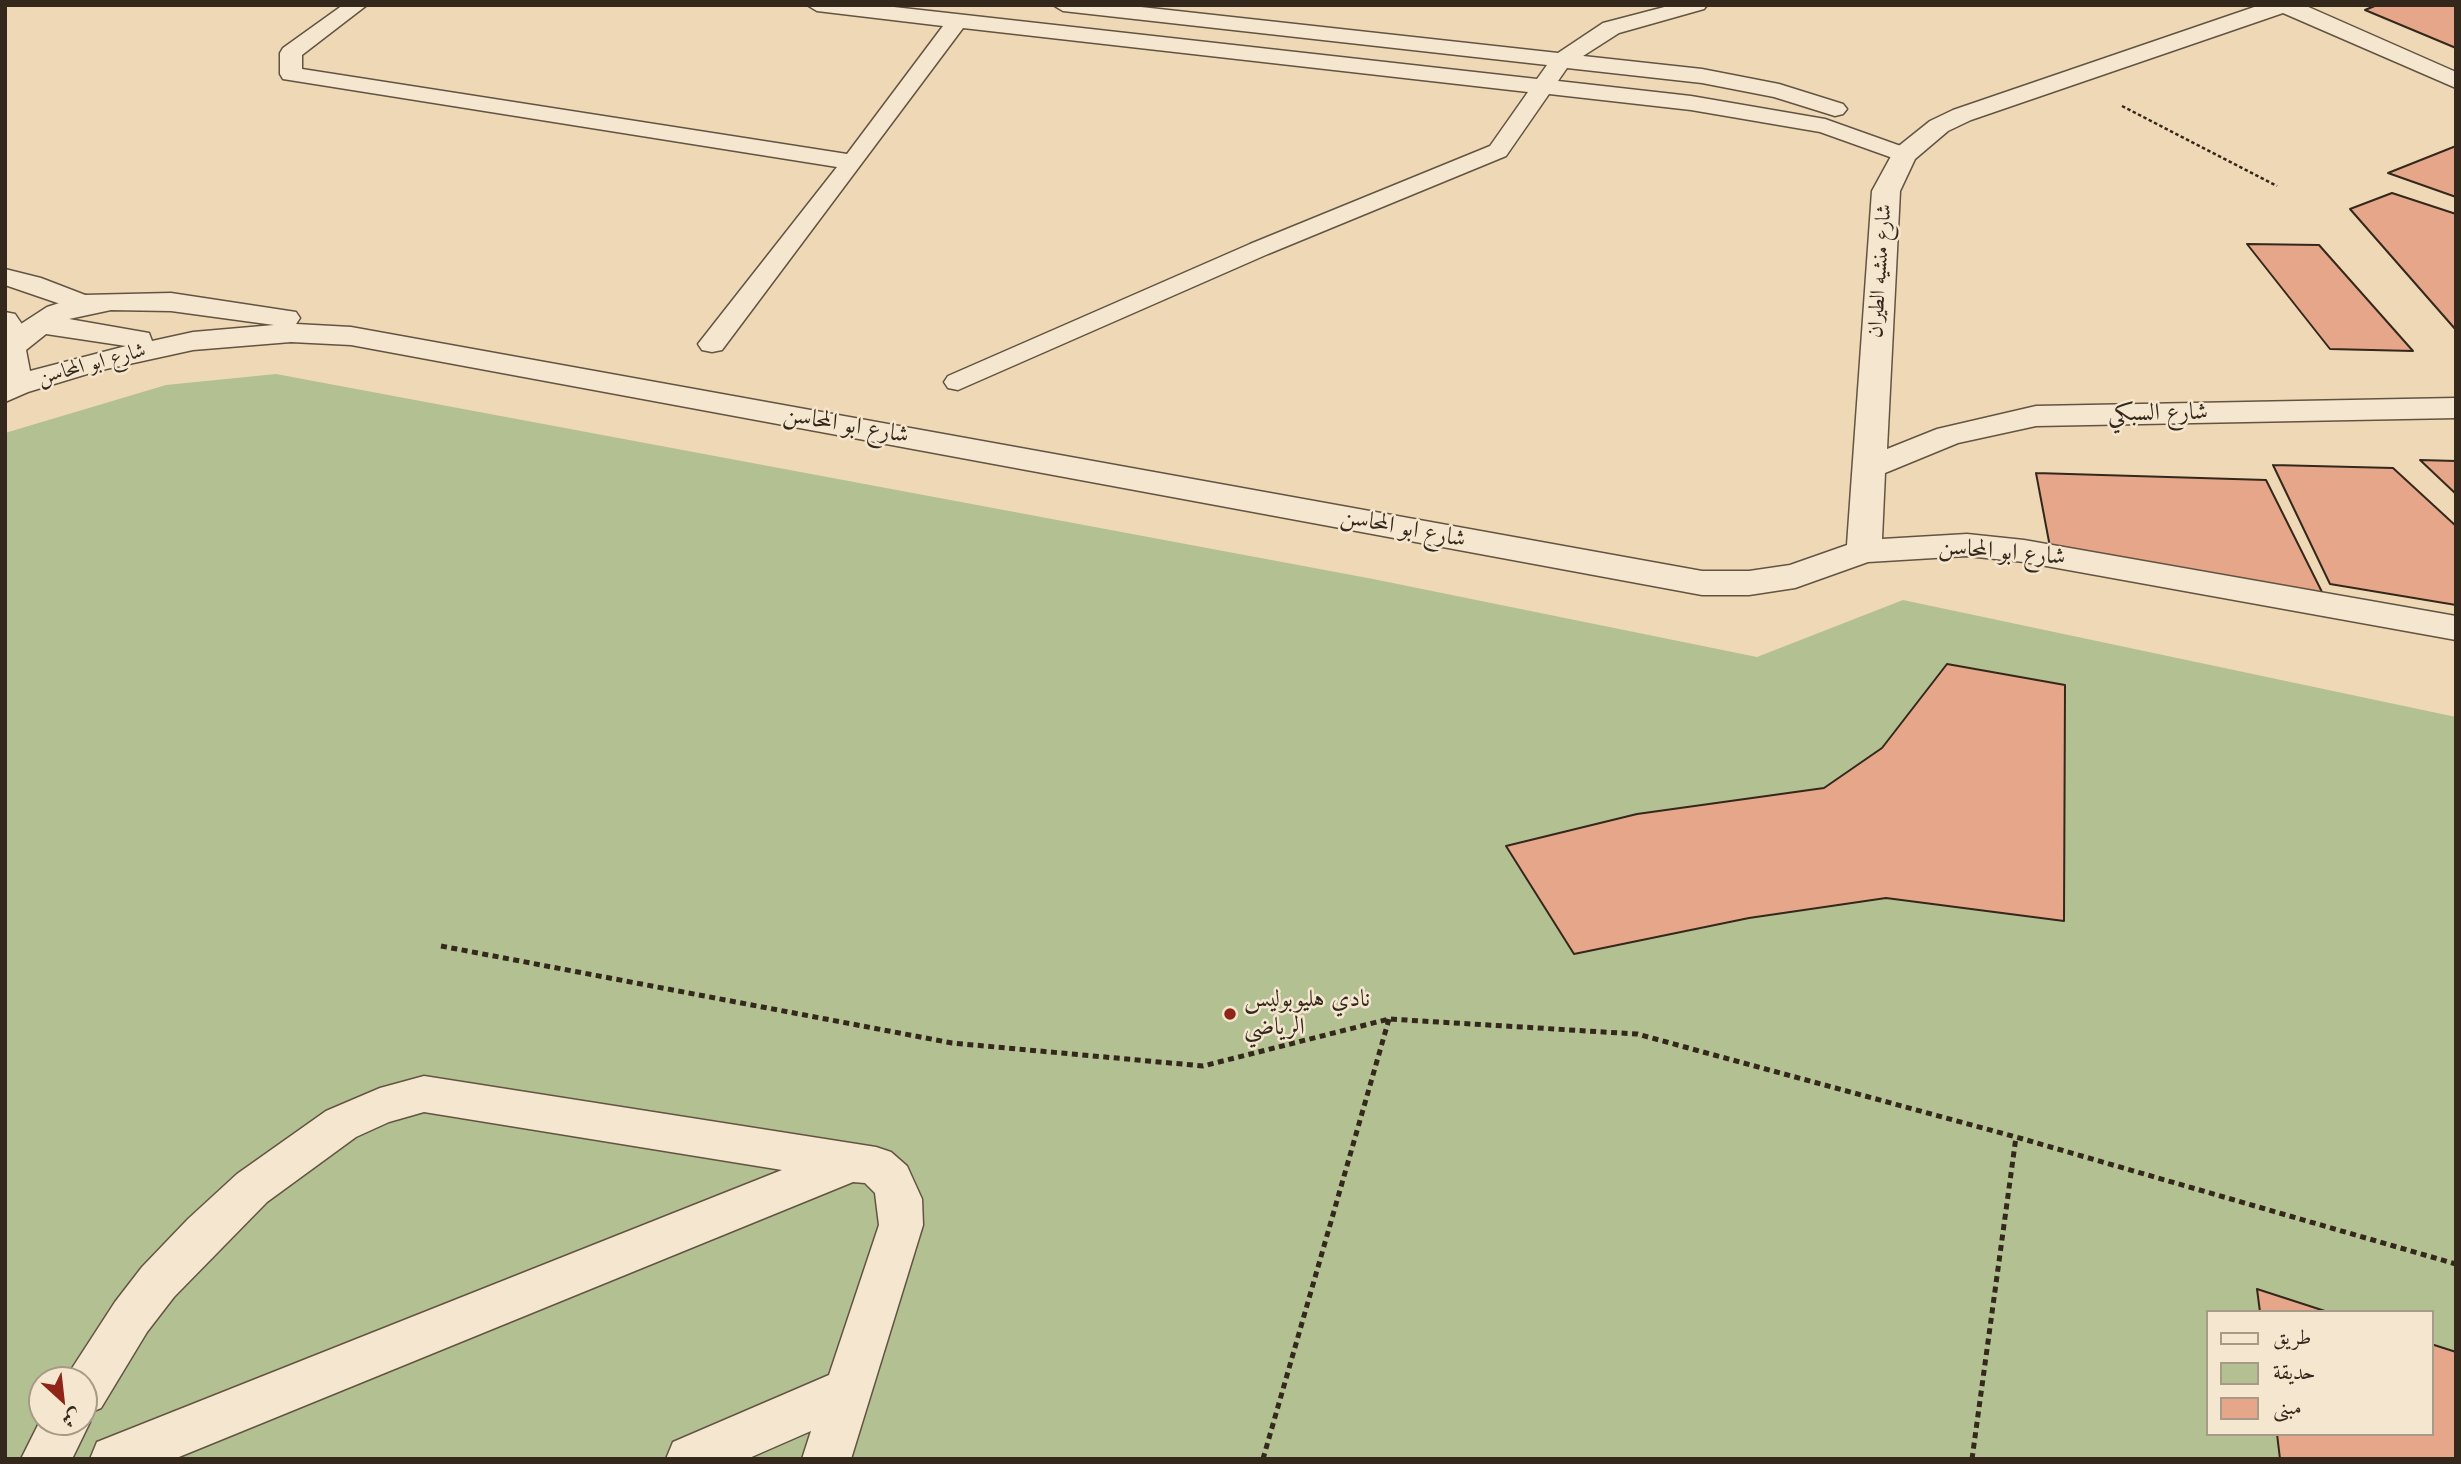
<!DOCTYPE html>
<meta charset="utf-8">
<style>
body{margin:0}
#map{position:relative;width:2461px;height:1464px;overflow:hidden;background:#efd8b5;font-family:Cardo,Amiri,serif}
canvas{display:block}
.frame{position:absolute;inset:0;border:7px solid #33281b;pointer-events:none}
.legend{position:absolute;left:2206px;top:1310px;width:228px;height:126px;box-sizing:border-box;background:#f5e6cf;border:2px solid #a79a87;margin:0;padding:9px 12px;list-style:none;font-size:21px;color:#33281b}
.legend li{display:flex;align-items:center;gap:14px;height:35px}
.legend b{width:35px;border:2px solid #a79a87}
.north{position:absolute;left:28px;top:1366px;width:70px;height:70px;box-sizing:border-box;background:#f5e6cf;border:2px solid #a79a87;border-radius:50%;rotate:153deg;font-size:19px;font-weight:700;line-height:28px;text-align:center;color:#33281b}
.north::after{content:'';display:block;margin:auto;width:24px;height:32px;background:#8f2418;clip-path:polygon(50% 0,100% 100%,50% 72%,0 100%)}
</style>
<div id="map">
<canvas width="2461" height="1464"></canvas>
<div class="frame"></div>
<ul class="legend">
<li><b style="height:9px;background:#f5e6cf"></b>طريق</li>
<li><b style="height:19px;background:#b3c092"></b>حديقة</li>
<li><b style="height:19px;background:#e6a68a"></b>مبنى</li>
</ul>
<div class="north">ش</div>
</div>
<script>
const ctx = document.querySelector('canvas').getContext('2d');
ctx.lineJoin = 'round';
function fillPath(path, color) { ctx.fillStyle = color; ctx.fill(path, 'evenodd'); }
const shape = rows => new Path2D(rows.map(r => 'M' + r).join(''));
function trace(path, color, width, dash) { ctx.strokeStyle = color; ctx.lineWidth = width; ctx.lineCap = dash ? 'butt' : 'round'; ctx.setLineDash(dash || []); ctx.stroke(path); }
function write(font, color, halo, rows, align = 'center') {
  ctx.font = font + ' Cardo,Amiri,serif'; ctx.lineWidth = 5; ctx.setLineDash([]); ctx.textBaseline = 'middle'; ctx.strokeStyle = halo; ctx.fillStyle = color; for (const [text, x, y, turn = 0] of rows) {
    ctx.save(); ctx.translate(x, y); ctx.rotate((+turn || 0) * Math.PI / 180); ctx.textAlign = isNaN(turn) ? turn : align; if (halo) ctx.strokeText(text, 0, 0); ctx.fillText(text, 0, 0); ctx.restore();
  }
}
const green = shape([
 [276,374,1373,579,1757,657,1903,600,2456,717,2456,1459,5,1459,5,433,166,385],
 [2207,1312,2431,1312,2431,1434,2207,1434],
 [42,1380,84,1380,84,1422,42,1422]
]);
const building = shape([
 [2377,5,2456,5,2456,48,2365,10,2377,5],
 [2456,146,2456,197,2388,173,2456,146],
 [2392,193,2456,214,2456,330,2350,209,2392,193],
 [2247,244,2319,245,2413,351,2330,349,2247,244],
 [2420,460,2456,461,2456,494,2420,460],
 [2273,465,2393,468,2456,526,2456,605,2330,584,2273,465],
 [2036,473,2266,480,2323,594,2050,547,2036,473],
 [1947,664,2065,685,2064,921,1886,898,1749,918,1574,954,1506,846,1637,814,1824,788,1882,748,1947,664],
 [2257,1289,2328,1312,2260,1312,2257,1289],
 [2431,1344,2456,1352,2456,1459,2280,1459,2277,1434,2431,1434,2431,1344]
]);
const pathFar1 = shape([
 [2122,106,2277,186]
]);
const path = shape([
 [441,946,952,1043,1203,1066,1389,1019,1637,1034,2016,1137,2456,1264],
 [1263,1459,1389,1019],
 [1972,1459,2016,1137]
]);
const lane = shape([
 [343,5,367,5,302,55,302,69,847,154,943,26,817,11,807,5,876,5,1537,79,1547,65,1063,11,1053,5,1123,5,1558,53,1603,23,1672,5,1707,5,1704,9,1619,33,1583,56,1702,69,1779,84,1843,104,1847,109,1843,114,1835,116,1774,97,1702,83,1567,68,1558,81,1691,96,1825,119,1912,150,1916,155,1912,160,1904,162,1820,132,1691,110,1549,94,1506,156,1268,254,958,390,948,388,944,382,948,376,1250,244,1490,146,1528,92,963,28,722,350,712,352,702,350,698,344,837,167,283,79,280,74,280,53,283,48,343,5],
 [5,269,41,278,93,298,97,304,93,310,84,312,5,285,5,269],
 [5,312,15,314,32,339,28,345,18,347,5,340,5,312],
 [424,1076,876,1147,891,1152,907,1166,922,1199,923,1225,851,1459,802,1459,811,1431,747,1459,666,1459,673,1442,829,1375,879,1225,875,1193,865,1183,853,1182,174,1459,90,1459,97,1442,782,1170,424,1112,389,1122,356,1137,267,1202,174,1297,147,1332,101,1408,87,1414,90,1422,72,1459,21,1459,42,1417,42,1422,84,1422,84,1380,65,1380,67,1376,115,1302,142,1267,188,1219,237,1174,326,1111,380,1088,424,1076]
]);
const street = shape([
 [2260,5,2304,5,2456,72,2456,88,2283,13,1971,120,1948,131,1915,159,1900,191,1887,449,1937,429,2036,406,2456,398,2456,418,2036,426,1958,443,1885,473,1882,539,1967,534,2024,540,2456,616,2456,640,2024,562,1967,556,1868,562,1795,588,1749,595,1702,595,351,345,291,342,193,350,97,371,28,392,5,402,7,333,47,307,84,295,171,293,296,312,300,318,296,324,351,327,1702,571,1749,571,1790,565,1847,545,1872,191,1895,149,1930,121,1953,110,2260,5],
 [111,310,171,311,274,325,193,332,152,341,149,333,69,319,111,310],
 [46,334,126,346,30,371,26,350,46,334]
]);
const markers = [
 [1230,1014,7,"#8f2418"]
];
const farStreetnames = [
 ["شارع منشيه الطيران",1881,271,-86],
 ["شارع ابو المحاسن",92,365,-15]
];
const streetNames = [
 ["شارع السبكي",2158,414,-1],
 ["شارع ابو المحاسن",846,426,10],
 ["شارع ابو المحاسن",1403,529,11],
 ["شارع ابو المحاسن",2002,553,5]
];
const poiNames = [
 ["نادي هليوبوليس",1244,1000],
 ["الرياضي",1244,1028]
];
fillPath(green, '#b3c092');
fillPath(building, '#e6a68a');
trace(building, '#33281b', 2);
trace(lane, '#625442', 3);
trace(street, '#625442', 3);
trace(pathFar1, '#33281b', 2.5, [3.5, 2.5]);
trace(path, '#33281b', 5, [6, 4.5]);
fillPath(lane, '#f5e6cf');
fillPath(street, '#f5e6cf');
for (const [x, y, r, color] of markers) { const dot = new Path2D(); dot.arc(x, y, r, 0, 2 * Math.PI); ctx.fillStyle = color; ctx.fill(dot); trace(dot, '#f5e6cf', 2.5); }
write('21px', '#33281b', '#f5e6cf', farStreetnames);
write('24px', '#33281b', '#f5e6cf', streetNames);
write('24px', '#33281b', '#f5e6cf', poiNames, 'left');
</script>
